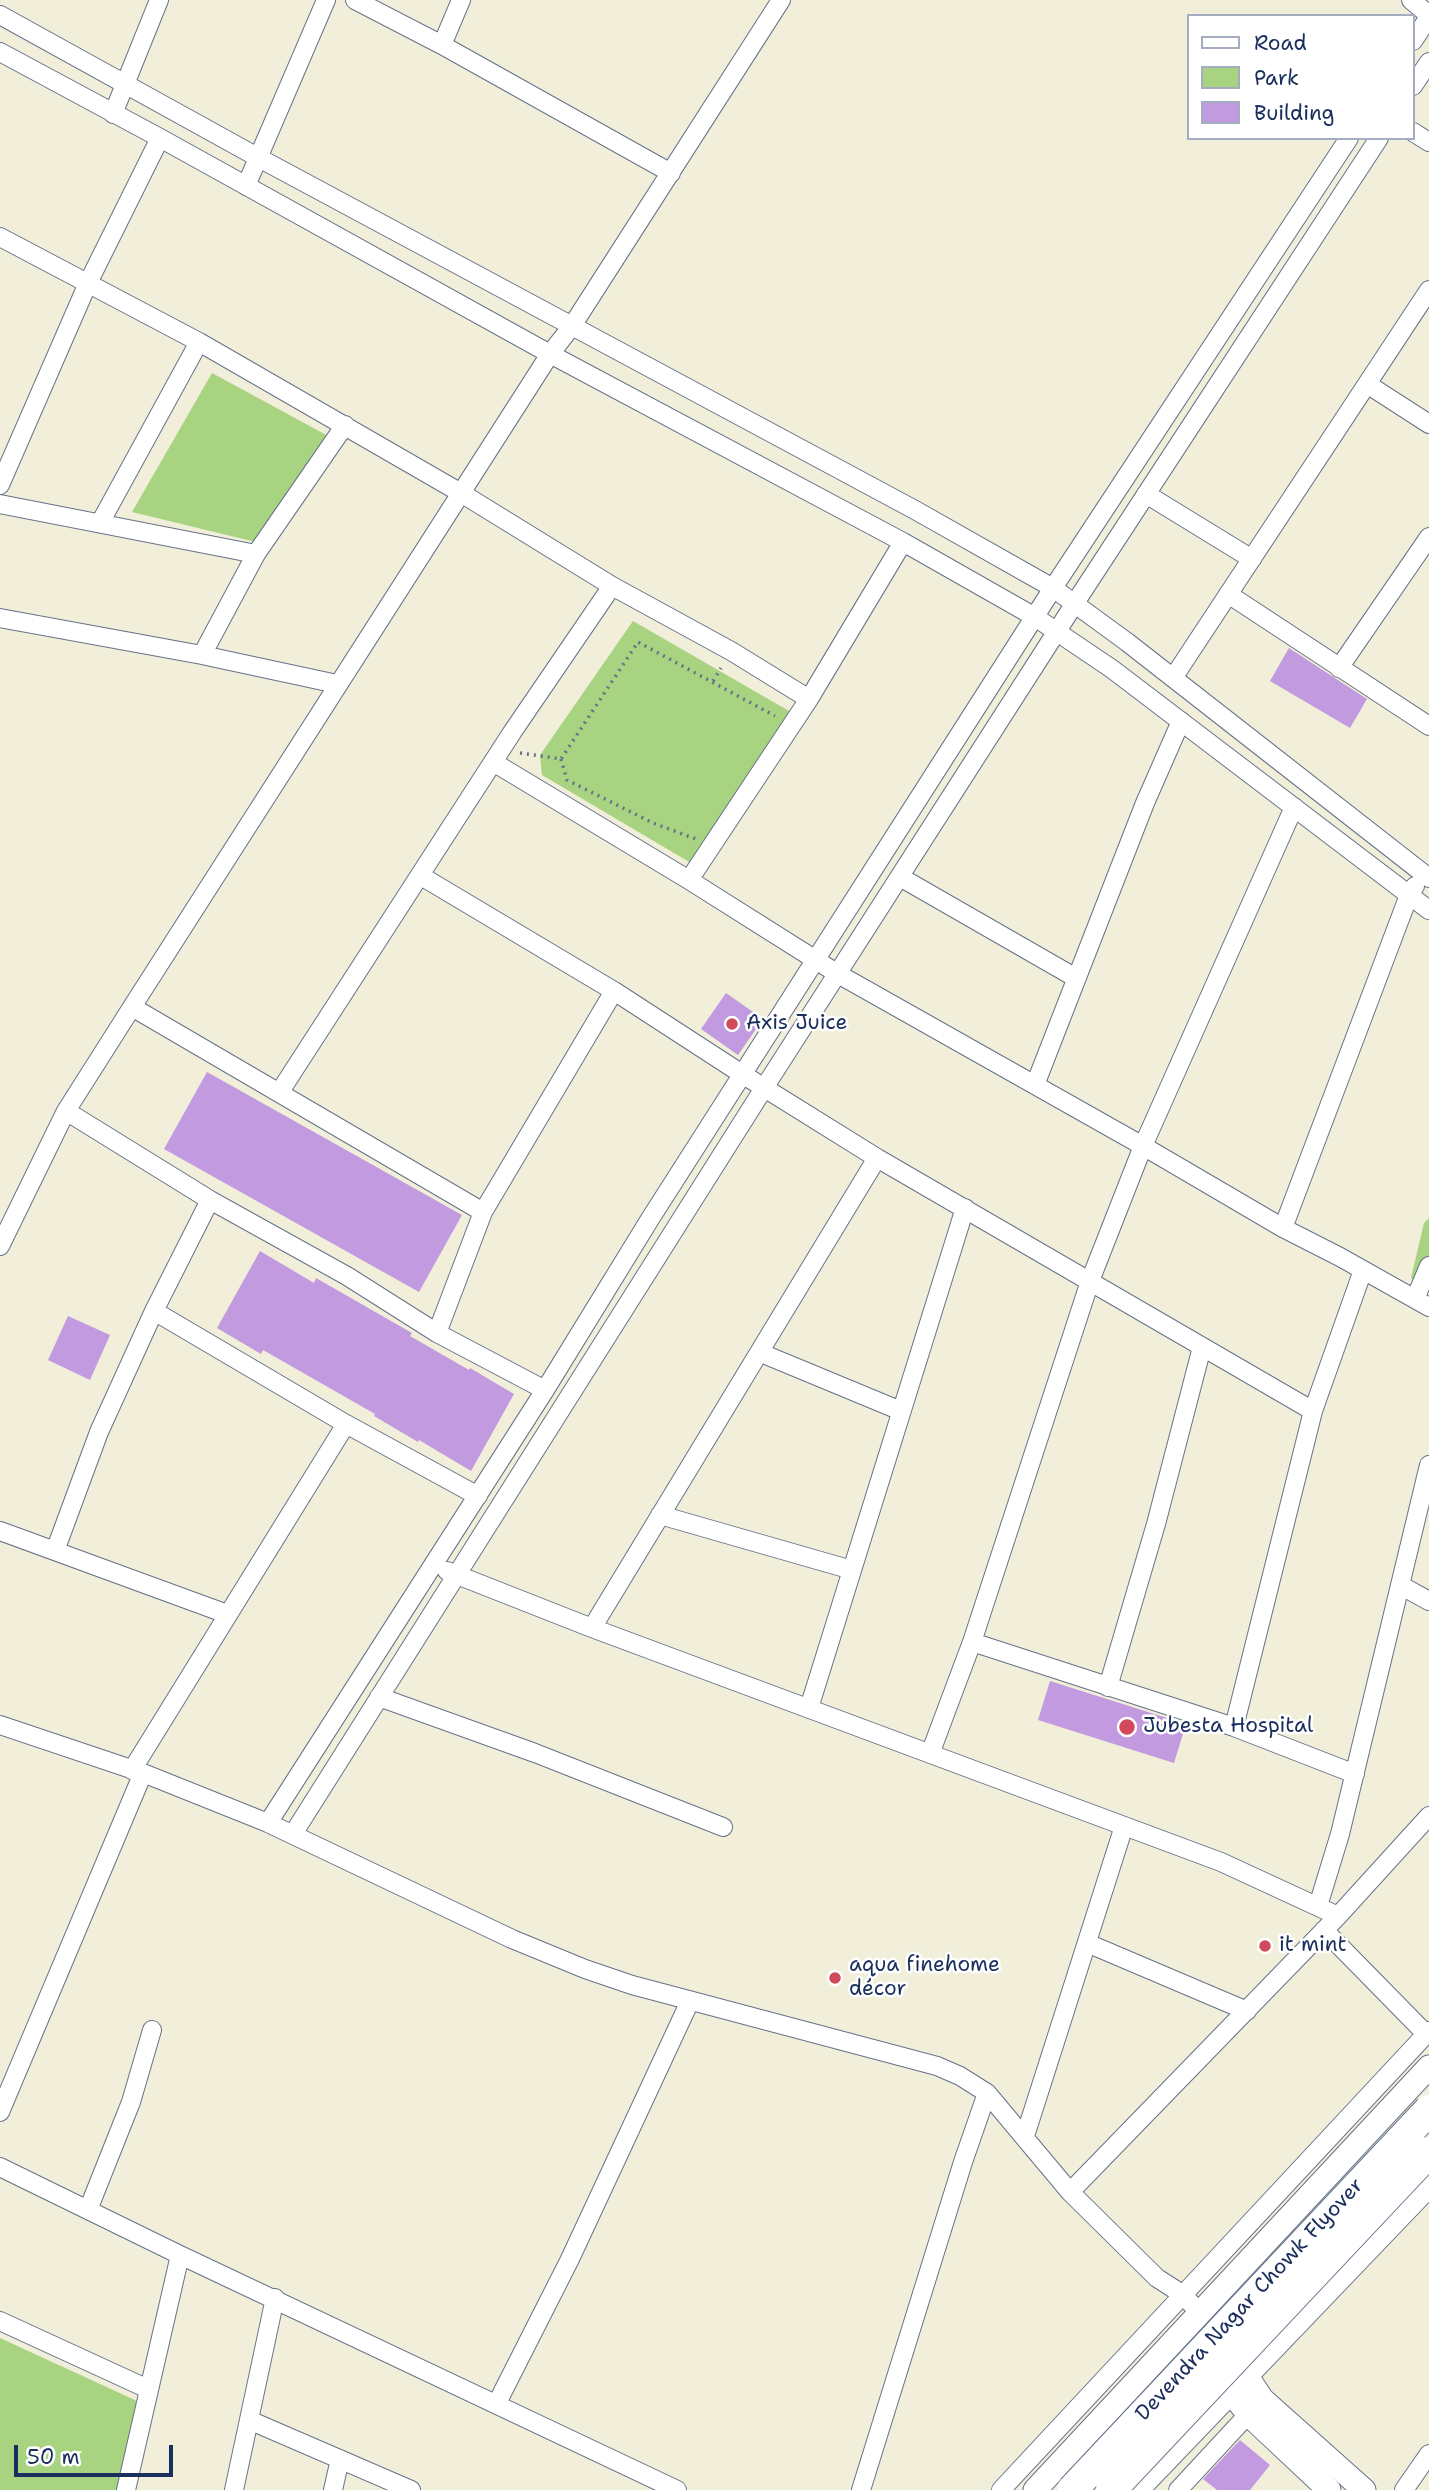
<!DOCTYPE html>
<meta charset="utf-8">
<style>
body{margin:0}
#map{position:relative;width:1429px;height:2490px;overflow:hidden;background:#f1eed9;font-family:"Shantell Sans",sans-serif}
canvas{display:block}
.legend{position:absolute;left:1187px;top:14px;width:228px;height:126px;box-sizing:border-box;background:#fff;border:2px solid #a4acbf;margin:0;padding:9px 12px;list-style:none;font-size:21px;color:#1b2f5e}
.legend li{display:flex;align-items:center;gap:14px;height:35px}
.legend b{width:35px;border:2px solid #a4acbf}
.scale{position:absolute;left:14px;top:2445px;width:159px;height:32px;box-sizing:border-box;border:4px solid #1b2f5e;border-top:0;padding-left:9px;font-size:21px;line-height:24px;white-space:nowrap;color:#1b2f5e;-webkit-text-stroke:5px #fff;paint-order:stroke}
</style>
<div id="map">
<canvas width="1429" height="2490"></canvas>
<ul class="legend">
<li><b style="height:9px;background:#fff"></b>Road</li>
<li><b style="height:19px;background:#a8d380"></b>Park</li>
<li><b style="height:19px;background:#c29ae0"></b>Building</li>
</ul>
<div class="scale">50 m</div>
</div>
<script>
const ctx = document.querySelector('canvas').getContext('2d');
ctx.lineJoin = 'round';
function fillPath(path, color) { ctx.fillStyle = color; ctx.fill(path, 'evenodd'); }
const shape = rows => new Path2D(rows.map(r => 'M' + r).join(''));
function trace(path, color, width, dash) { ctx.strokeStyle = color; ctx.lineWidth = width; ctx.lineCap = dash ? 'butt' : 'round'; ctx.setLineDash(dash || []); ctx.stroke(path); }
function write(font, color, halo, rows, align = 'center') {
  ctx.font = font + ' "Shantell Sans",sans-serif'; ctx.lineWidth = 5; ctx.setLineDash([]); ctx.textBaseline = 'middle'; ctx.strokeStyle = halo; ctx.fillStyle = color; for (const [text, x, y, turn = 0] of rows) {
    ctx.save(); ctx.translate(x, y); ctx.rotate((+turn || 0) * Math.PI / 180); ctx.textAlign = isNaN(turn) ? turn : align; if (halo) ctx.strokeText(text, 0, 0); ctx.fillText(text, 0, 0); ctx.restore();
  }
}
const green = shape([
 [212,373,330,437,260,543,132,512],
 [633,621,796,715,696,866,542,775,540,755],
 [1429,1218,1429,1290,1411,1278,1424,1223],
 [0,2338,137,2401,119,2490,0,2490]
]);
const building = shape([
 [1289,648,1367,699,1350,728,1270,681],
 [726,993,763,1019,738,1055,701,1029],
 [207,1072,462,1215,419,1292,164,1149],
 [260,1251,314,1283,316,1278,412,1333,410,1336,469,1370,470,1368,514,1394,471,1471,419,1440,418,1442,374,1416,375,1414,263,1350,261,1354,217,1328],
 [68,1316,110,1335,90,1380,48,1360],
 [1050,1681,1186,1724,1174,1763,1038,1720],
 [1240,2440,1270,2465,1250,2490,1217,2490,1203,2479]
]);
const path = shape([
 [713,681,721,668],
 [520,753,561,759,638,642,775,716],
 [561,759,567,780,653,823,696,839]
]);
const minor = shape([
 [355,0,442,45,671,173],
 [1411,0,1429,15],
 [0,15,259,158,915,510,1053,588,1127,642,1429,878],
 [1413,41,1429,17],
 [442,45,461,0],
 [0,52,160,138,550,354,903,542,1035,617,1112,669,1429,910],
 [1413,86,1429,62],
 [113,114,159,0],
 [1413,132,1429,142],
 [246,186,326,0],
 [0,237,199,342,461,493,612,586,731,651,809,699],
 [1367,384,1429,424],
 [0,485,88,283,160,138],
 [1146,494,1252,559],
 [0,504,256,554,345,425],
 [100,523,199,342],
 [1228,594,1429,726],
 [0,618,202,655,337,684],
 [202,655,256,554],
 [1339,668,1429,537],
 [1173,678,1429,290],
 [493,762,689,880,838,974,1143,1146,1283,1228,1340,1257,1429,1307],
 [900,877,1076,978],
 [689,880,809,699,903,542],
 [614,991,742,1074,877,1158],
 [132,1007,483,1212,614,991,421,876],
 [1035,1085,1145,803,1181,721],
 [279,1093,513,731,612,586],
 [66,1111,210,1200,347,1276,437,1333,545,1390],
 [1283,1228,1409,895,1415,886],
 [0,1246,66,1111,132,1007,550,354,572,326,781,0],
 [1415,1299,1429,1266],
 [154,1311,346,1424,478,1496],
 [437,1333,483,1212],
 [761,1353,901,1411],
 [660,1515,852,1570],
 [0,1531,227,1614],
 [55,1551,99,1432,154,1311,210,1200],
 [447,1571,592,1628,1221,1862,1338,1916],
 [1400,1585,1429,1601],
 [592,1628,877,1158,1313,1411],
 [972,1642,1234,1727,1355,1774],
 [1108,1687,1156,1524,1202,1347],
 [379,1697,535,1753,723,1827],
 [809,1708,965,1208],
 [0,1725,143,1773,268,1823,512,1939,585,1969,632,1985,937,2066,960,2076,987,2093,1070,2192,1157,2278,1182,2294,1201,2314],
 [1234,1727,1313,1411,1363,1270],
 [930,1754,972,1642,1090,1281,1143,1146,1294,807],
 [132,1770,346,1424],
 [268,1823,545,1390,650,1219,1053,588,1349,138],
 [293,1834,764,1088,1075,603,1379,138],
 [1318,1906,1340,1834,1429,1465],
 [1324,1930,1426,2034],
 [1087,1943,1247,2011],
 [0,2112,143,1773],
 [1025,2136,1124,1826],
 [0,2167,180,2255,677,2490],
 [1070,2192,1338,1916,1429,1816],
 [88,2210,131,2102,152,2030],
 [0,2321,148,2389],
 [497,2403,570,2259,690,2001],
 [249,2420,411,2490],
 [126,2490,180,2255],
 [234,2490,275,2298],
 [333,2490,340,2459],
 [861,2490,963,2162,987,2093],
 [1001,2490,1429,2031],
 [1178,2490,1255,2407],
 [1404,2490,1429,2454]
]);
const tertiary = shape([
 [1241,2367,1262,2399,1364,2490],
 [1223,2382,1248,2414,1329,2490],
 [1035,2490,1429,2067],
 [1137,2490,1429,2185]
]);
const trunkBridge = shape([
 [1072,2490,1429,2110],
 [1111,2490,1429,2152]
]);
const markers = [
 [732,1024,7,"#d1495b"],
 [1127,1727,9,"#d1495b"],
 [1265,1946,7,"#d1495b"],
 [835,1978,7,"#d1495b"]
];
const poiNames = [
 ["Axis Juice",746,1024],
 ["Jubesta Hospital",1143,1727],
 ["it mint",1279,1946],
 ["aqua finehome",849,1966],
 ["décor",849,1990]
];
const streetNames = [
 ["Devendra Nagar Chowk Flyover",1250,2300,-47]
];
fillPath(green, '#a8d380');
fillPath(building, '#c29ae0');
trace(minor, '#667289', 20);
trace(tertiary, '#667289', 25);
trace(path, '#667289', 3.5, [2, 5]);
trace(minor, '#fff', 18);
trace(tertiary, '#fff', 23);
trace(trunkBridge, '#667289', 32, []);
trace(trunkBridge, '#fff', 30);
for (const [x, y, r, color] of markers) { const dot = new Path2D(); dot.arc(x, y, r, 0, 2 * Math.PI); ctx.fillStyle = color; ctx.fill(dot); trace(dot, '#fff', 2.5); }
write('21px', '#1b2f5e', '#fff', poiNames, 'left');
write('21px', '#1b2f5e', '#fff', streetNames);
</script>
